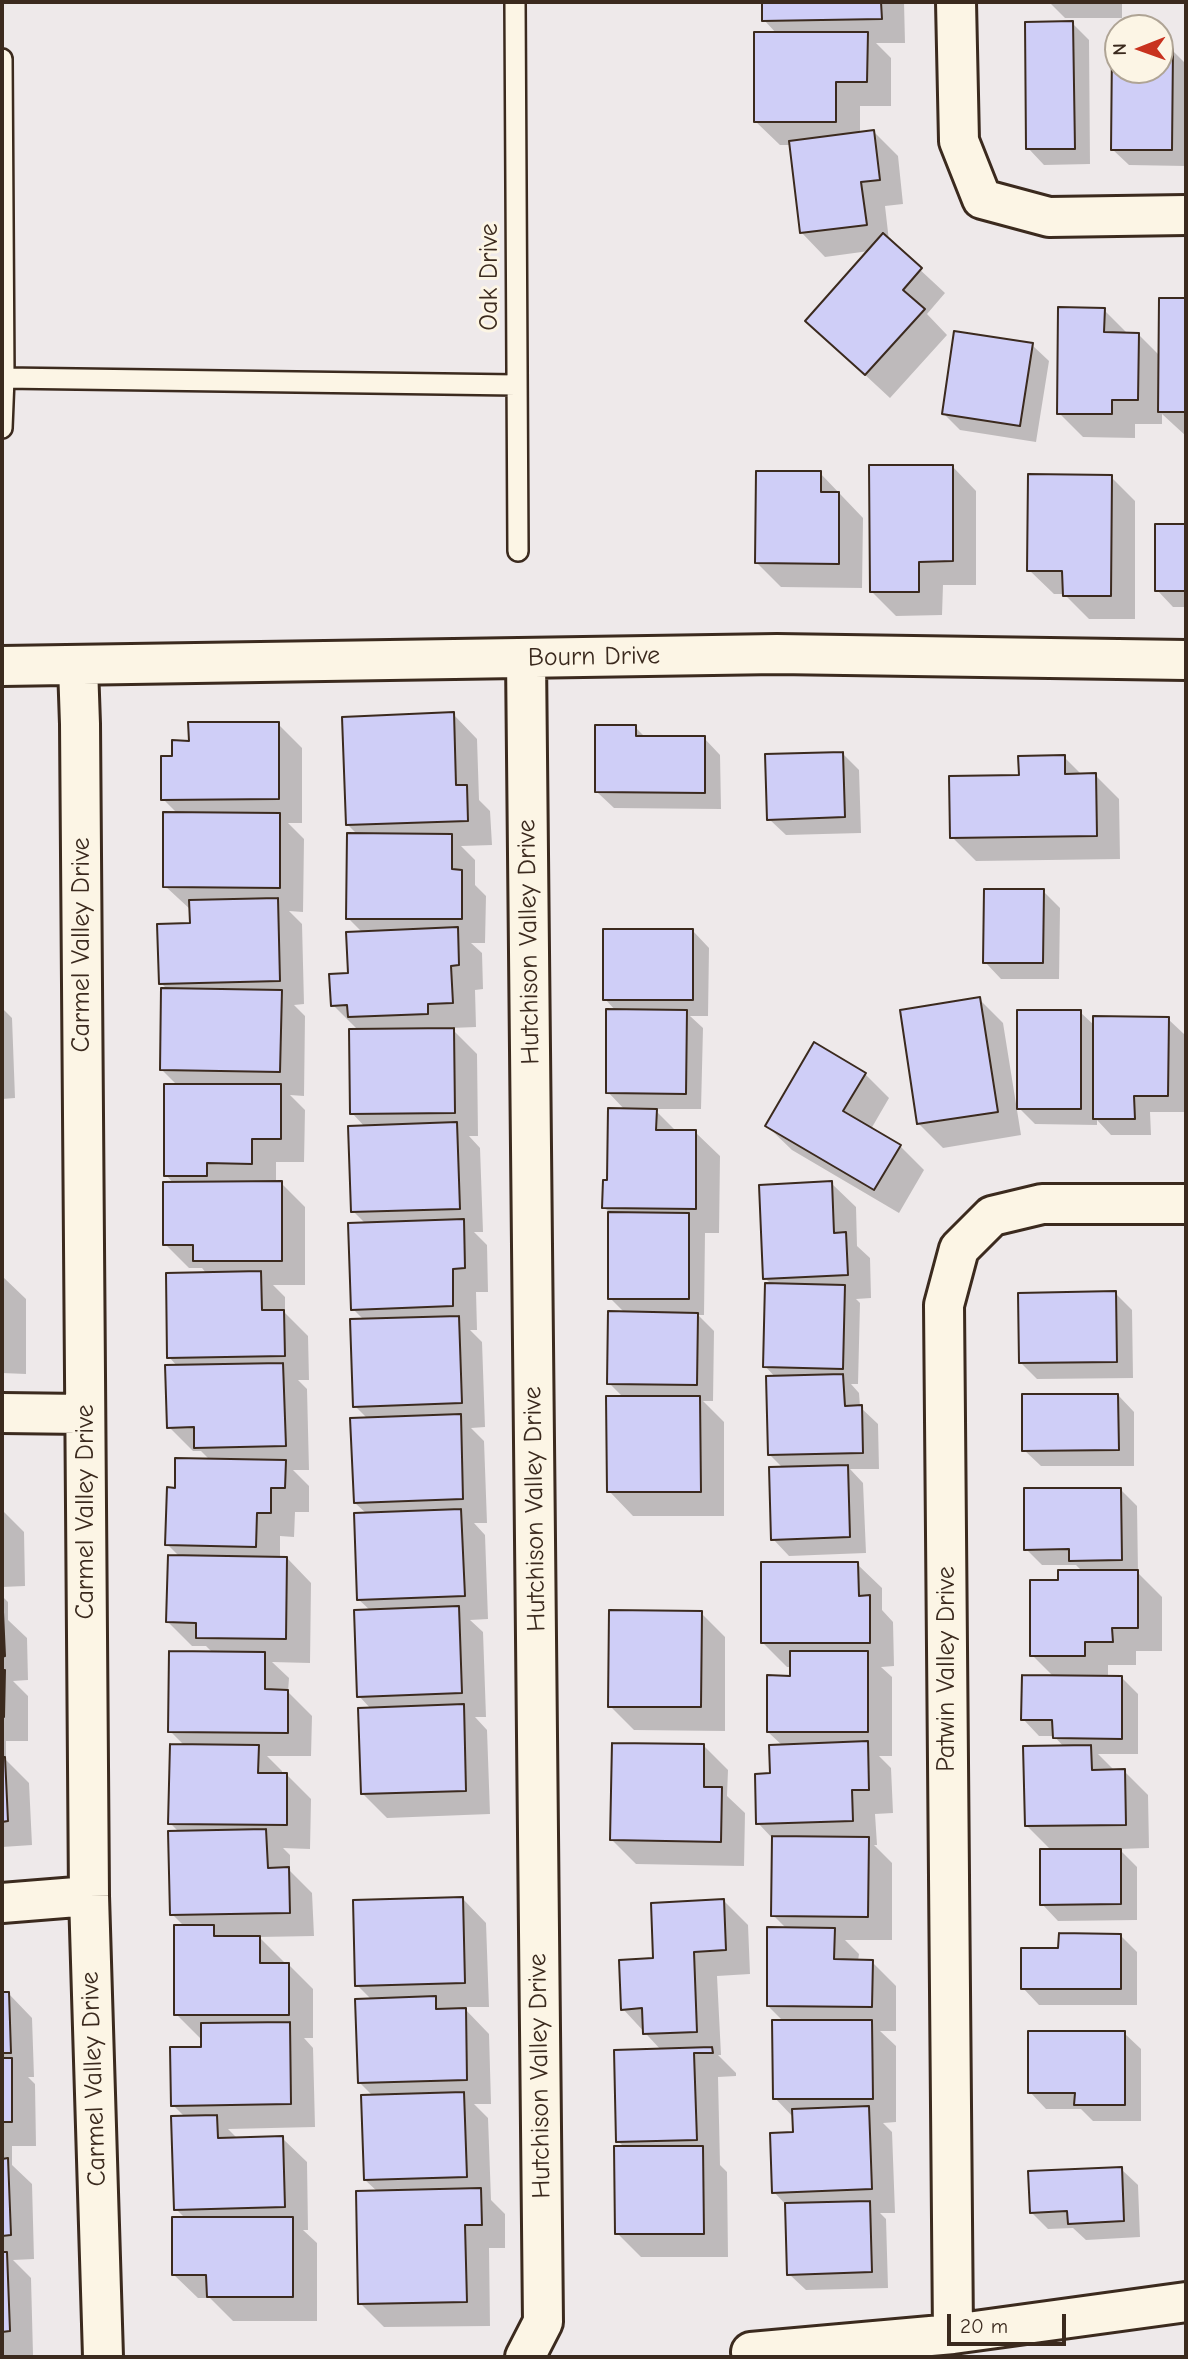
<!DOCTYPE html>
<style>
body{margin:0}
#map{position:relative;width:1188px;height:2359px;overflow:hidden;background:#eee9ea;font-family:"Comic Neue",sans-serif}
canvas{display:block}
.frame{position:absolute;inset:0;border:4px solid #3b2a1e;pointer-events:none}
.north{position:absolute;left:1104px;top:14px;width:70px;height:70px;box-sizing:border-box;background:#fcf5e5;border:2px solid #afa495;border-radius:50%;rotate:269deg;font-size:19px;font-weight:700;line-height:28px;text-align:center;color:#3b2a1e}
.north::after{content:'';display:block;margin:auto;width:24px;height:32px;background:#c8321e;clip-path:polygon(50% 0,100% 100%,50% 72%,0 100%)}
.scale{position:absolute;left:947px;top:2314px;width:119px;height:32px;box-sizing:border-box;border:4px solid #3b2a1e;border-top:0;padding-left:9px;font-size:21px;line-height:24px;white-space:nowrap;color:#3b2a1e;-webkit-text-stroke:5px #fcf5e5;paint-order:stroke}
</style>
<div id="map">
<canvas width="1188" height="2359"></canvas>
<div class="frame"></div>
<div class="north">N</div>
<div class="scale">20 m</div>
</div>
<script>
const ctx = document.querySelector('canvas').getContext('2d');
ctx.lineJoin = 'round';
function fillPath(path, color) { ctx.fillStyle = color; ctx.fill(path, 'evenodd'); }
const shape = rows => new Path2D(rows.map(r => 'M' + r).join(''));
function trace(path, color, width, dash) { ctx.strokeStyle = color; ctx.lineWidth = width; ctx.lineCap = dash ? 'butt' : 'round'; ctx.setLineDash(dash || []); ctx.stroke(path); }
function write(font, color, halo, rows, align = 'center') {
  ctx.font = font + ' "Comic Neue",sans-serif'; ctx.lineWidth = 6; ctx.setLineDash([]); ctx.textBaseline = 'middle'; ctx.strokeStyle = halo; ctx.fillStyle = color; for (const [text, x, y, turn = 0] of rows) {
    ctx.save(); ctx.translate(x, y); ctx.rotate((+turn || 0) * Math.PI / 180); ctx.textAlign = isNaN(turn) ? turn : align; if (halo) ctx.strokeText(text, 0, 0); ctx.fillText(text, 0, 0); ctx.restore();
  }
}
const shadow = shape([
 [763,2,904,2,905,43,876,43,891,58,891,106,860,106,860,134,874,132,898,156,903,204,885,206,889,241,945,293,927,314,947,335,890,398,807,321,869,251,825,257,801,232,791,145,780,145,755,121,777,34,764,20],
 [1049,2,1122,2,1122,18,1065,18],
 [1072,23,1089,40,1090,164,1044,165,1028,148],
 [1118,50,1118,70,1160,70,1160,51,1173,51,1186,64,1186,166,1129,165,1112,149],
 [1161,300,1186,300,1186,436,1162,414,1162,424,1135,424,1135,438,1083,437,1059,413,1104,310,1128,334,1138,334,1160,356],
 [1032,345,1049,361,1036,442,960,430,944,414],
 [952,466,976,491,976,585,943,585,942,615,896,616,871,591],
 [820,473,863,518,862,588,781,587,757,563],
 [1111,477,1135,501,1135,619,1089,619,1064,594,1054,594,1029,570],
 [1157,525,1186,526,1186,607,1173,607,1157,590],
 [453,714,477,739,479,800,490,811,492,845,461,846,475,860,475,885,486,896,485,943,471,943,482,953,483,989,475,990,476,1027,451,1028,477,1054,478,1136,469,1136,480,1148,483,1232,474,1232,487,1245,488,1292,476,1292,477,1330,470,1330,482,1342,485,1427,471,1428,484,1441,487,1523,474,1523,485,1535,488,1619,470,1620,483,1632,486,1717,475,1717,487,1730,490,1814,387,1818,362,1793,371,1709,359,1696,371,1611,358,1599,367,1514,355,1503,368,1419,355,1406,365,1321,353,1309,366,1224,353,1211,365,1127,352,1113,358,1030,333,1005,350,975,363,933,348,918,358,835,348,825],
 [278,724,302,748,302,823,288,823,304,839,303,912,289,911,302,924,304,1004,294,1005,305,1016,304,1096,290,1095,305,1110,304,1162,276,1162,276,1183,281,1183,305,1207,305,1285,273,1285,285,1297,285,1313,308,1336,309,1380,298,1380,307,1389,309,1470,293,1470,309,1486,309,1512,295,1512,294,1537,280,1536,280,1558,287,1558,311,1583,310,1663,272,1662,289,1678,288,1692,312,1716,311,1756,267,1756,282,1771,282,1775,287,1775,311,1799,310,1849,283,1848,290,1855,290,1871,312,1893,314,1936,259,1937,284,1962,284,1965,289,1965,313,1989,313,2038,304,2038,313,2048,315,2127,228,2129,238,2139,282,2138,307,2162,308,2230,303,2230,317,2243,317,2321,233,2321,210,2298,198,2298,173,2274,186,2219,176,2209,186,2118,173,2105,203,2048,203,2038,200,2038,176,2014,184,1926,172,1914,180,1833,170,1823,185,1746,170,1731,214,1654,206,1646,192,1646,168,1622,180,1557,167,1544,176,1490,210,1460,201,1451,193,1451,169,1427,178,1367,169,1357,207,1274,202,1268,189,1268,165,1244,174,1184,166,1175,178,1086,162,1070,168,990,161,983,192,925,191,910,165,886,178,814,163,799,173,758,191,742],
 [635,727,646,738,704,738,720,755,721,809,614,808,597,792],
 [842,753,859,770,861,833,786,835,769,819],
 [1064,757,1082,775,1095,775,1119,799,1120,859,976,861,952,837,1021,776],
 [1043,891,1060,908,1059,979,1001,979,985,962],
 [693,931,709,948,708,1016,690,1016,703,1028,701,1109,654,1109,677,1132,695,1132,720,1156,719,1233,705,1233,704,1315,698,1315,714,1331,713,1401,703,1401,724,1422,724,1516,633,1516,609,1491,623,1397,609,1383,625,1313,610,1298,610,1213,604,1207,625,1110,608,1092,616,1011,605,999],
 [979,999,1003,1023,1021,1135,943,1148,919,1124],
 [2,1008,12,1018,15,1098,2,1099],
 [1080,1012,1095,1026,1168,1019,1185,1035,1184,1112,1150,1112,1151,1135,1111,1135,1097,1120,1097,1125,1035,1124,1018,1107],
 [865,1074,889,1098,871,1129,900,1146,924,1170,899,1213,792,1150,767,1126],
 [831,1183,856,1207,857,1246,870,1258,871,1298,856,1299,860,1303,858,1384,851,1384,859,1393,860,1407,878,1424,879,1469,850,1469,863,1483,866,1553,789,1556,773,1539,784,1469,770,1455,776,1378,765,1366,772,1285,765,1278],
 [2,1276,26,1299,26,1374,2,1373],
 [1115,1293,1132,1310,1133,1378,1037,1379,1020,1362],
 [1118,1395,1134,1412,1134,1466,1041,1466,1024,1450],
 [1121,1490,1137,1506,1138,1573,1162,1597,1162,1651,1136,1651,1136,1665,1108,1665,1108,1677,1121,1677,1138,1694,1138,1754,1098,1754,1115,1771,1124,1771,1148,1795,1149,1848,1119,1849,1137,1867,1137,1920,1058,1921,1042,1904,1052,1851,1027,1826,1064,1747,1054,1736,1039,1736,1023,1719,1054,1677,1032,1655,1060,1582,1083,1572,1076,1565,1042,1565,1026,1549],
 [2,1510,24,1532,25,1586,2,1587],
 [857,1564,882,1588,882,1610,893,1622,894,1666,881,1667,892,1677,892,1756,879,1756,891,1768,893,1813,875,1814,877,1845,874,1845,892,1863,892,1940,845,1940,859,1954,858,1961,872,1962,896,1986,896,2031,880,2031,896,2046,896,2122,883,2123,892,2132,895,2213,880,2213,886,2219,888,2288,806,2290,789,2274,787,2206,774,2192,795,2133,794,2118,775,2098,784,2022,768,2006,787,1929,773,1915,774,1840,758,1823,783,1746,768,1732,792,1677,792,1667,787,1667,763,1643],
 [2,1596,8,1602,8,1620,27,1638,28,1680,13,1681,28,1696,28,1741,6,1741,6,1760,29,1783,32,1845,2,1847],
 [701,1613,725,1637,725,1731,634,1730,610,1706],
 [704,1746,728,1770,727,1796,745,1813,744,1866,636,1864,612,1840],
 [462,1898,486,1923,489,2007,463,2007,489,2034,491,2104,474,2104,488,2118,491,2200,505,2214,505,2248,489,2248,490,2326,384,2327,360,2303,378,2192,365,2180,374,2097,360,2083,372,2000,357,1985],
 [724,1901,748,1925,750,1974,717,1976,721,2055,718,2055,736,2073,736,2076,718,2077,720,2165,727,2172,728,2257,641,2257,617,2233,624,2147,618,2141,661,2050,623,2009,655,1960],
 [1120,1935,1137,1952,1137,2005,1039,2005,1023,1988,1060,1949],
 [8,1993,32,2018,34,2077,28,2077,35,2084,36,2146,12,2146,12,2165,32,2184,34,2259,13,2260,31,2278,33,2355,2,2356,2,1994],
 [1124,2033,1141,2049,1141,2121,1093,2121,1081,2109,1046,2109,1030,2092],
 [1121,2169,1138,2185,1140,2237,1086,2240,1073,2228,1048,2229,1031,2212]
]);
const building = shape([
 [762,2,881,2,882,19,762,21,762,2],
 [1073,21,1075,149,1026,149,1025,22,1073,21],
 [754,32,868,32,867,82,836,82,836,122,754,122,754,32],
 [1112,48,1118,48,1118,70,1160,70,1160,49,1173,49,1172,150,1111,150,1112,48],
 [874,130,880,180,861,182,867,225,800,233,789,141,874,130],
 [883,233,922,268,903,290,925,309,865,375,805,321,883,233],
 [1159,298,1186,298,1186,412,1158,412,1159,298],
 [1058,307,1105,308,1104,332,1139,333,1138,400,1112,400,1112,414,1057,414,1058,307],
 [954,331,1033,343,1020,426,942,414,954,331],
 [869,465,953,465,953,561,919,562,919,592,870,592,869,465],
 [756,471,821,471,821,492,839,492,839,564,755,563,756,471],
 [1028,474,1112,475,1111,596,1063,596,1062,571,1027,571,1028,474],
 [1155,524,1186,524,1186,591,1155,591,1155,524],
 [454,712,456,785,467,785,468,821,346,825,342,717,454,712],
 [188,722,279,722,279,799,161,800,161,756,172,756,172,740,189,741,188,722],
 [595,725,636,725,636,736,705,736,705,793,595,792,595,725],
 [843,752,845,817,767,820,765,754,843,752],
 [1065,755,1065,774,1096,773,1097,836,950,838,949,776,1019,775,1018,756,1065,755],
 [163,812,280,813,280,888,163,887,163,812],
 [347,833,452,834,452,869,462,870,462,919,346,919,347,833],
 [984,889,1044,889,1043,963,983,963,984,889],
 [278,898,280,981,159,984,157,924,190,923,189,900,278,898],
 [458,927,459,965,451,966,453,1003,428,1004,428,1014,348,1017,347,1005,331,1006,329,974,348,973,346,932,458,927],
 [603,929,693,929,693,1000,603,1000,603,929],
 [161,988,282,990,280,1072,160,1070,161,988],
 [980,997,998,1112,917,1124,900,1010,980,997],
 [606,1009,687,1010,686,1094,606,1093,606,1009],
 [1017,1010,1081,1010,1081,1109,1017,1109,1017,1010],
 [1093,1016,1169,1017,1168,1096,1134,1096,1135,1119,1093,1119,1093,1016],
 [454,1028,455,1113,350,1114,349,1029,454,1028],
 [814,1042,866,1073,843,1111,901,1145,874,1190,765,1126,814,1042],
 [164,1084,281,1084,281,1139,252,1139,252,1164,207,1163,207,1176,164,1176,164,1084],
 [608,1108,657,1109,656,1130,696,1130,696,1209,602,1208,603,1180,607,1180,608,1108],
 [457,1122,460,1209,351,1212,348,1126,457,1122],
 [282,1181,282,1261,193,1261,193,1245,163,1245,163,1182,282,1181],
 [832,1181,834,1233,846,1232,848,1275,763,1279,759,1185,832,1181],
 [608,1212,689,1213,689,1299,608,1299,608,1212],
 [464,1219,465,1268,453,1269,453,1306,351,1310,348,1223,464,1219],
 [261,1271,262,1310,284,1310,285,1356,167,1358,166,1273,261,1271],
 [765,1283,845,1285,843,1369,763,1367,765,1283],
 [1116,1291,1117,1362,1019,1363,1018,1293,1116,1291],
 [608,1311,698,1313,697,1385,607,1384,608,1311],
 [459,1316,462,1403,353,1407,350,1319,459,1316],
 [283,1363,286,1446,194,1448,194,1427,167,1428,165,1365,283,1363],
 [843,1374,845,1406,862,1405,863,1453,768,1455,766,1376,843,1374],
 [1022,1394,1118,1394,1119,1450,1022,1451,1022,1394],
 [606,1396,700,1396,701,1492,607,1492,606,1396],
 [461,1414,463,1499,354,1503,350,1418,461,1414],
 [175,1458,286,1460,285,1488,271,1488,271,1513,257,1513,256,1547,165,1545,167,1487,175,1488,175,1458],
 [848,1465,850,1537,771,1540,769,1467,848,1465],
 [1024,1488,1121,1488,1122,1560,1069,1561,1069,1549,1024,1550,1024,1488],
 [461,1509,465,1596,357,1600,354,1513,461,1509],
 [168,1555,287,1557,286,1639,196,1638,196,1623,166,1622,168,1555],
 [761,1562,858,1562,859,1596,870,1595,870,1643,761,1643,761,1562],
 [1058,1570,1138,1570,1138,1628,1112,1628,1113,1642,1085,1642,1085,1656,1030,1656,1030,1580,1058,1580,1058,1570],
 [459,1606,462,1693,357,1697,354,1610,459,1606],
 [609,1610,702,1611,701,1707,608,1707,609,1610],
 [2,1612,3,1612,5,1656,2,1657,2,1612],
 [169,1651,265,1652,265,1689,288,1690,288,1733,168,1732,169,1651],
 [790,1651,868,1651,868,1732,767,1732,767,1675,790,1676,790,1651],
 [2,1670,5,1670,4,1717,2,1717,2,1670],
 [1022,1675,1122,1676,1122,1739,1053,1738,1052,1720,1021,1720,1022,1675],
 [464,1704,466,1791,361,1794,358,1708,464,1704],
 [868,1741,869,1790,852,1790,853,1821,756,1824,755,1774,770,1773,769,1745,868,1741],
 [612,1743,704,1744,704,1787,722,1787,721,1842,610,1840,612,1743],
 [170,1744,259,1745,258,1773,287,1773,287,1825,168,1824,170,1744],
 [1091,1745,1092,1770,1125,1769,1126,1825,1025,1826,1023,1746,1091,1745],
 [2,1757,5,1757,8,1821,2,1822,2,1757],
 [266,1829,268,1868,289,1867,290,1913,170,1915,168,1831,266,1829],
 [772,1836,869,1837,868,1917,771,1916,772,1836],
 [1040,1849,1121,1849,1121,1904,1040,1905,1040,1849],
 [463,1897,465,1983,355,1986,353,1900,463,1897],
 [724,1899,726,1950,694,1952,697,2032,643,2034,642,2008,621,2010,619,1960,653,1958,651,1903,724,1899],
 [174,1925,214,1925,214,1936,260,1936,260,1963,289,1963,289,2015,174,2015,174,1925],
 [767,1927,835,1928,834,1959,873,1960,872,2007,767,2006,767,1927],
 [1059,1933,1121,1934,1121,1989,1021,1989,1021,1948,1058,1948,1059,1933],
 [2,1992,9,1992,11,2053,2,2053,2,1992],
 [436,1996,436,2009,466,2008,467,2080,358,2083,355,1999,436,1996],
 [772,2020,872,2020,873,2099,773,2099,772,2020],
 [290,2022,291,2104,171,2106,170,2047,201,2047,201,2023,290,2022],
 [1028,2031,1125,2031,1125,2105,1074,2105,1075,2093,1028,2093,1028,2031],
 [712,2047,713,2053,694,2053,697,2140,616,2142,614,2050,712,2047],
 [2,2058,12,2058,12,2122,2,2122,2,2058],
 [464,2092,467,2177,364,2180,361,2095,464,2092],
 [869,2106,872,2189,772,2193,770,2133,793,2132,792,2109,869,2106],
 [217,2115,218,2138,283,2136,285,2207,174,2210,171,2116,217,2115],
 [614,2146,703,2146,704,2234,615,2234,614,2146],
 [8,2158,11,2235,2,2236,2,2159,8,2158],
 [1122,2167,1124,2221,1068,2224,1067,2211,1030,2213,1028,2171,1122,2167],
 [481,2188,482,2225,465,2225,467,2302,358,2304,356,2191,481,2188],
 [870,2201,872,2272,787,2275,785,2203,870,2201],
 [172,2217,293,2217,293,2297,207,2297,206,2275,172,2275,172,2217],
 [2,2252,7,2252,10,2331,2,2332,2,2252]
]);
const service = shape([
 [515,2,518,551],
 [2,59,4,378,2,428],
 [4,378,516,385]
]);
const minor = shape([
 [956,2,959,141,982,199,1049,217,1186,215],
 [2,666,777,654,1186,660],
 [78,666,80,724,89,1896,103,2357],
 [2,1413,85,1414],
 [2,1903,89,1896],
 [953,2334,944,1305,959,1249,992,1216,1042,1204,1186,1204],
 [751,2352,953,2334,1186,2302],
 [525,2357,543,2322,526,658]
]);
const streetNames = [
 ["Oak Drive",490,277,-90],
 ["Bourn Drive",594,657,-1],
 ["Hutchison Valley Drive",529,942,-91],
 ["Carmel Valley Drive",82,945,-90],
 ["Hutchison Valley Drive",535,1509,-91],
 ["Carmel Valley Drive",86,1512,-90],
 ["Patwin Valley Drive",947,1669,-90],
 ["Hutchison Valley Drive",540,2076,-91],
 ["Carmel Valley Drive",94,2079,-92]
];
fillPath(shadow, '#0003');
fillPath(building, '#cfcef7');
trace(building, '#3b2a1e', 2);
trace(service, '#3b2a1e', 24);
trace(minor, '#3b2a1e', 44);
trace(service, '#fcf5e5', 19);
trace(minor, '#fcf5e5', 38);
write('26px', '#3b2a1e', '#fcf5e5', streetNames);
</script>
